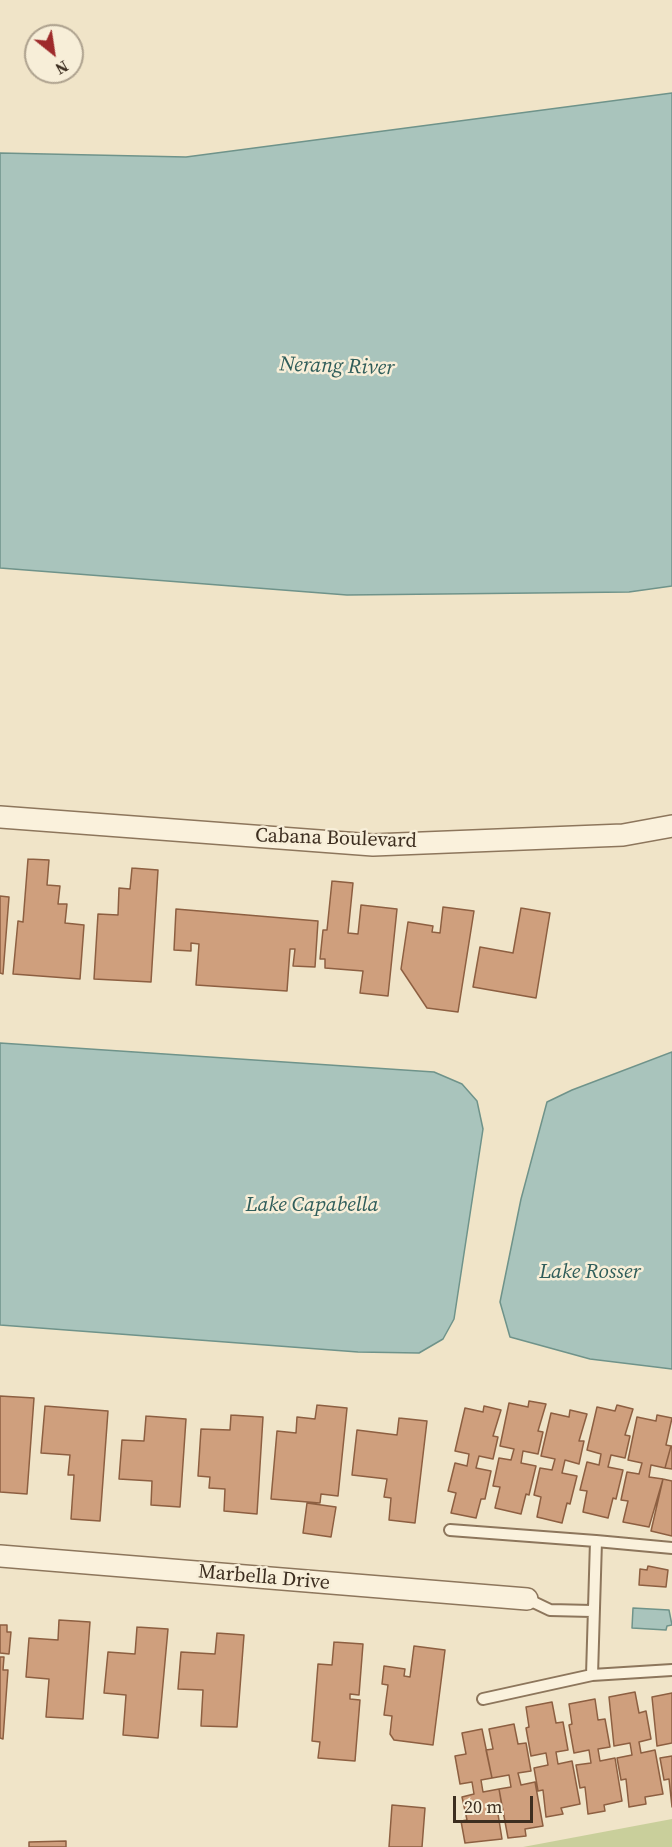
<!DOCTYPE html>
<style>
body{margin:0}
#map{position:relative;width:672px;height:1847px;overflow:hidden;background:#f0e4c8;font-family:"Source Serif 4",serif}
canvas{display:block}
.north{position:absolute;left:24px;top:24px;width:60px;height:60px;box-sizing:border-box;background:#f7eed8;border:2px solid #ada18e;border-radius:50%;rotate:150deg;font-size:16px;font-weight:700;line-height:24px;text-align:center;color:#3d2e20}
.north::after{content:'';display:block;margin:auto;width:21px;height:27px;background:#9e2a2b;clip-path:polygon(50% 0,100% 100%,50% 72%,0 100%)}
.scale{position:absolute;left:453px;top:1796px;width:80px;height:27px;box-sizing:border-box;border:3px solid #3d2e20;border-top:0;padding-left:8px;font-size:18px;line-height:21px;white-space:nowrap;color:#3d2e20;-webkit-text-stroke:4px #f7eed8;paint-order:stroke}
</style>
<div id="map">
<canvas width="672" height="1847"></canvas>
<div class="north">N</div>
<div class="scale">20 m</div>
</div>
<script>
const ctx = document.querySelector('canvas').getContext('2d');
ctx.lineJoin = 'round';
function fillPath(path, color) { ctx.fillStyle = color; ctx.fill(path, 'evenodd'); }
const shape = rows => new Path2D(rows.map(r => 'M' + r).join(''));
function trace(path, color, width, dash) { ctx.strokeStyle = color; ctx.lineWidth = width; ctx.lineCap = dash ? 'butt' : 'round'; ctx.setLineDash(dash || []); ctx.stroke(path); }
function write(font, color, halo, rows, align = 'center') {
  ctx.font = font + ' "Source Serif 4",serif'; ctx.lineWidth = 5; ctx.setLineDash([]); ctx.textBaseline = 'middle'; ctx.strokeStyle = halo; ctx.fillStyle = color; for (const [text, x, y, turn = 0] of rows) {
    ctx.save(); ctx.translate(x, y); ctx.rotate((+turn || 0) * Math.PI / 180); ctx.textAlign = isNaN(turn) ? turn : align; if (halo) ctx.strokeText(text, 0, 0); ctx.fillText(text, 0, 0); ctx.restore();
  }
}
const green = shape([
 [672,1819,672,1847,523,1847]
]);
const water = shape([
 [672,93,672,586,629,592,347,595,0,568,0,153,186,157,672,93],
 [0,1043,434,1072,462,1084,477,1101,483,1129,454,1319,443,1339,419,1353,358,1352,0,1325,0,1043],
 [672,1052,672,1369,590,1359,510,1337,500,1302,521,1199,547,1102,572,1090,672,1052],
 [633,1608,669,1610,672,1625,667,1626,666,1630,632,1628,633,1608]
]);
const building = shape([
 [28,859,49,860,47,885,60,886,58,904,67,904,65,923,84,925,80,979,13,974,18,921,23,922,28,859],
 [132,868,158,870,151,982,94,979,98,914,118,915,119,888,130,889,132,868],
 [332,881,353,883,348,933,358,934,361,905,397,909,388,996,360,993,363,971,325,968,325,959,320,959,323,930,327,930,332,881],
 [0,896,9,897,3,974,0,973,0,896],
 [443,907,474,911,458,1012,427,1008,401,969,408,922,433,926,432,932,440,933,443,907],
 [521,908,550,913,536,998,473,987,480,947,513,953,521,908],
 [176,909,318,921,315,967,293,966,295,949,290,949,287,991,196,985,199,944,191,943,191,951,174,950,176,909],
 [0,1396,34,1398,27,1494,0,1492,0,1396],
 [529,1401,546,1404,538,1431,543,1432,538,1454,523,1451,521,1463,536,1466,529,1495,526,1494,521,1514,495,1508,500,1487,493,1486,499,1458,511,1460,514,1449,500,1446,509,1403,528,1407,529,1401],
 [317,1405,347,1408,338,1496,321,1494,320,1503,271,1499,277,1431,296,1433,297,1417,315,1419,317,1405],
 [617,1405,633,1409,625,1435,630,1436,625,1458,611,1455,608,1467,623,1470,616,1499,613,1498,608,1518,583,1512,587,1491,580,1490,587,1462,599,1465,601,1454,587,1450,597,1407,615,1411,617,1405],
 [45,1406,108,1411,100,1521,71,1519,74,1475,68,1475,70,1455,41,1453,45,1406],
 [484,1406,501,1410,493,1436,498,1437,493,1459,479,1456,476,1468,491,1471,485,1499,481,1499,476,1518,451,1513,456,1493,448,1491,455,1463,467,1466,469,1454,455,1451,465,1408,483,1412,484,1406],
 [570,1410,587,1414,579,1441,584,1441,579,1464,565,1460,562,1473,577,1476,570,1504,567,1503,562,1523,537,1517,541,1497,534,1495,540,1468,552,1470,555,1459,541,1456,551,1413,569,1417,570,1410],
 [231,1415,263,1417,257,1514,224,1511,225,1489,209,1488,210,1477,198,1476,201,1429,230,1430,231,1415],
 [657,1415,672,1418,666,1445,671,1446,665,1468,651,1465,649,1477,663,1479,649,1527,623,1522,628,1501,621,1500,627,1472,639,1474,642,1463,628,1460,637,1417,656,1421,657,1415],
 [146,1416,186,1419,180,1507,151,1505,152,1481,119,1479,122,1440,144,1441,146,1416],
 [399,1418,427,1421,415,1523,389,1520,391,1498,384,1497,387,1479,352,1475,357,1430,397,1435,399,1418],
 [671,1446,672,1446,672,1469,665,1468,671,1446],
 [663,1479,672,1481,672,1536,651,1531,663,1479],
 [307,1503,336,1507,331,1537,303,1533,307,1503],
 [648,1566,668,1570,666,1587,639,1585,640,1569,647,1570,648,1566],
 [59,1620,90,1622,83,1719,46,1717,49,1679,26,1677,29,1638,58,1640,59,1620],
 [0,1625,7,1625,7,1632,11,1632,9,1654,0,1653,0,1625],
 [137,1627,168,1629,158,1738,123,1735,126,1695,104,1693,108,1652,135,1654,137,1627],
 [217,1633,244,1635,237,1727,201,1726,203,1690,178,1689,181,1652,215,1654,217,1633],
 [334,1642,363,1644,359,1695,350,1694,350,1699,360,1700,355,1761,318,1758,320,1742,312,1741,318,1664,332,1665,334,1642],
 [414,1646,445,1650,433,1745,394,1740,390,1734,392,1716,384,1715,388,1685,382,1684,384,1666,405,1669,404,1676,410,1677,414,1646],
 [0,1657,4,1657,3,1670,8,1670,3,1739,0,1738,0,1657],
 [635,1692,639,1713,646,1711,651,1739,639,1742,641,1753,655,1750,663,1794,645,1797,646,1804,629,1807,626,1779,621,1780,617,1758,632,1755,630,1743,614,1746,609,1697,635,1692],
 [672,1693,672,1743,657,1746,652,1697,672,1693],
 [595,1699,598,1720,605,1719,610,1747,598,1749,600,1761,615,1758,622,1801,604,1805,605,1811,588,1814,585,1787,580,1788,576,1765,591,1763,589,1750,574,1753,569,1725,572,1724,569,1704,595,1699],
 [552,1702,556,1723,563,1722,568,1750,556,1752,558,1764,572,1761,580,1804,561,1808,563,1814,546,1817,543,1790,538,1791,534,1768,548,1765,546,1753,531,1756,526,1728,529,1727,526,1707,552,1702],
 [514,1724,518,1744,526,1743,531,1771,518,1773,521,1785,535,1782,543,1826,525,1829,526,1836,508,1838,499,1789,511,1787,509,1775,492,1778,486,1750,493,1749,489,1729,514,1724],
 [482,1729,492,1778,481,1780,483,1792,499,1789,503,1813,498,1814,502,1839,465,1843,461,1821,467,1820,462,1797,474,1794,472,1782,460,1784,455,1756,466,1754,462,1733,482,1729],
 [672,1756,672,1807,669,1779,664,1780,660,1758,672,1756],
 [392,1805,425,1808,422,1847,389,1847,392,1805],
 [66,1841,66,1847,29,1847,29,1842,66,1841]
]);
const service = shape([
 [450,1530,596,1541],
 [672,1548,596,1541,592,1675,672,1670],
 [527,1599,550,1610,592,1611],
 [483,1699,592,1675]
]);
const minor = shape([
 [0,817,373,845,623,835,672,826],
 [0,1556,527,1599]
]);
const streetNames = [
 ["Cabana Boulevard",336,839,2],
 ["Marbella Drive",264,1578,5]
];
const waterNames = [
 ["Nerang River",337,367,2],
 ["Lake Capabella",312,1206],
 ["Lake Rosser",590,1273]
];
fillPath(green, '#c9cf9b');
fillPath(water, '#a9c4bc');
trace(water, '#6f938a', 1.5);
fillPath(building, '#cf9f7d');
trace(building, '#8d5f41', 1.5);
trace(service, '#8d765c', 14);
trace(minor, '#8d765c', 24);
trace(service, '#faf1dc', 10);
trace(minor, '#faf1dc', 21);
write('20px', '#3d2e20', '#f7eed8', streetNames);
write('italic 21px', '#2f5d5a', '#f7eed8', waterNames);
</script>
